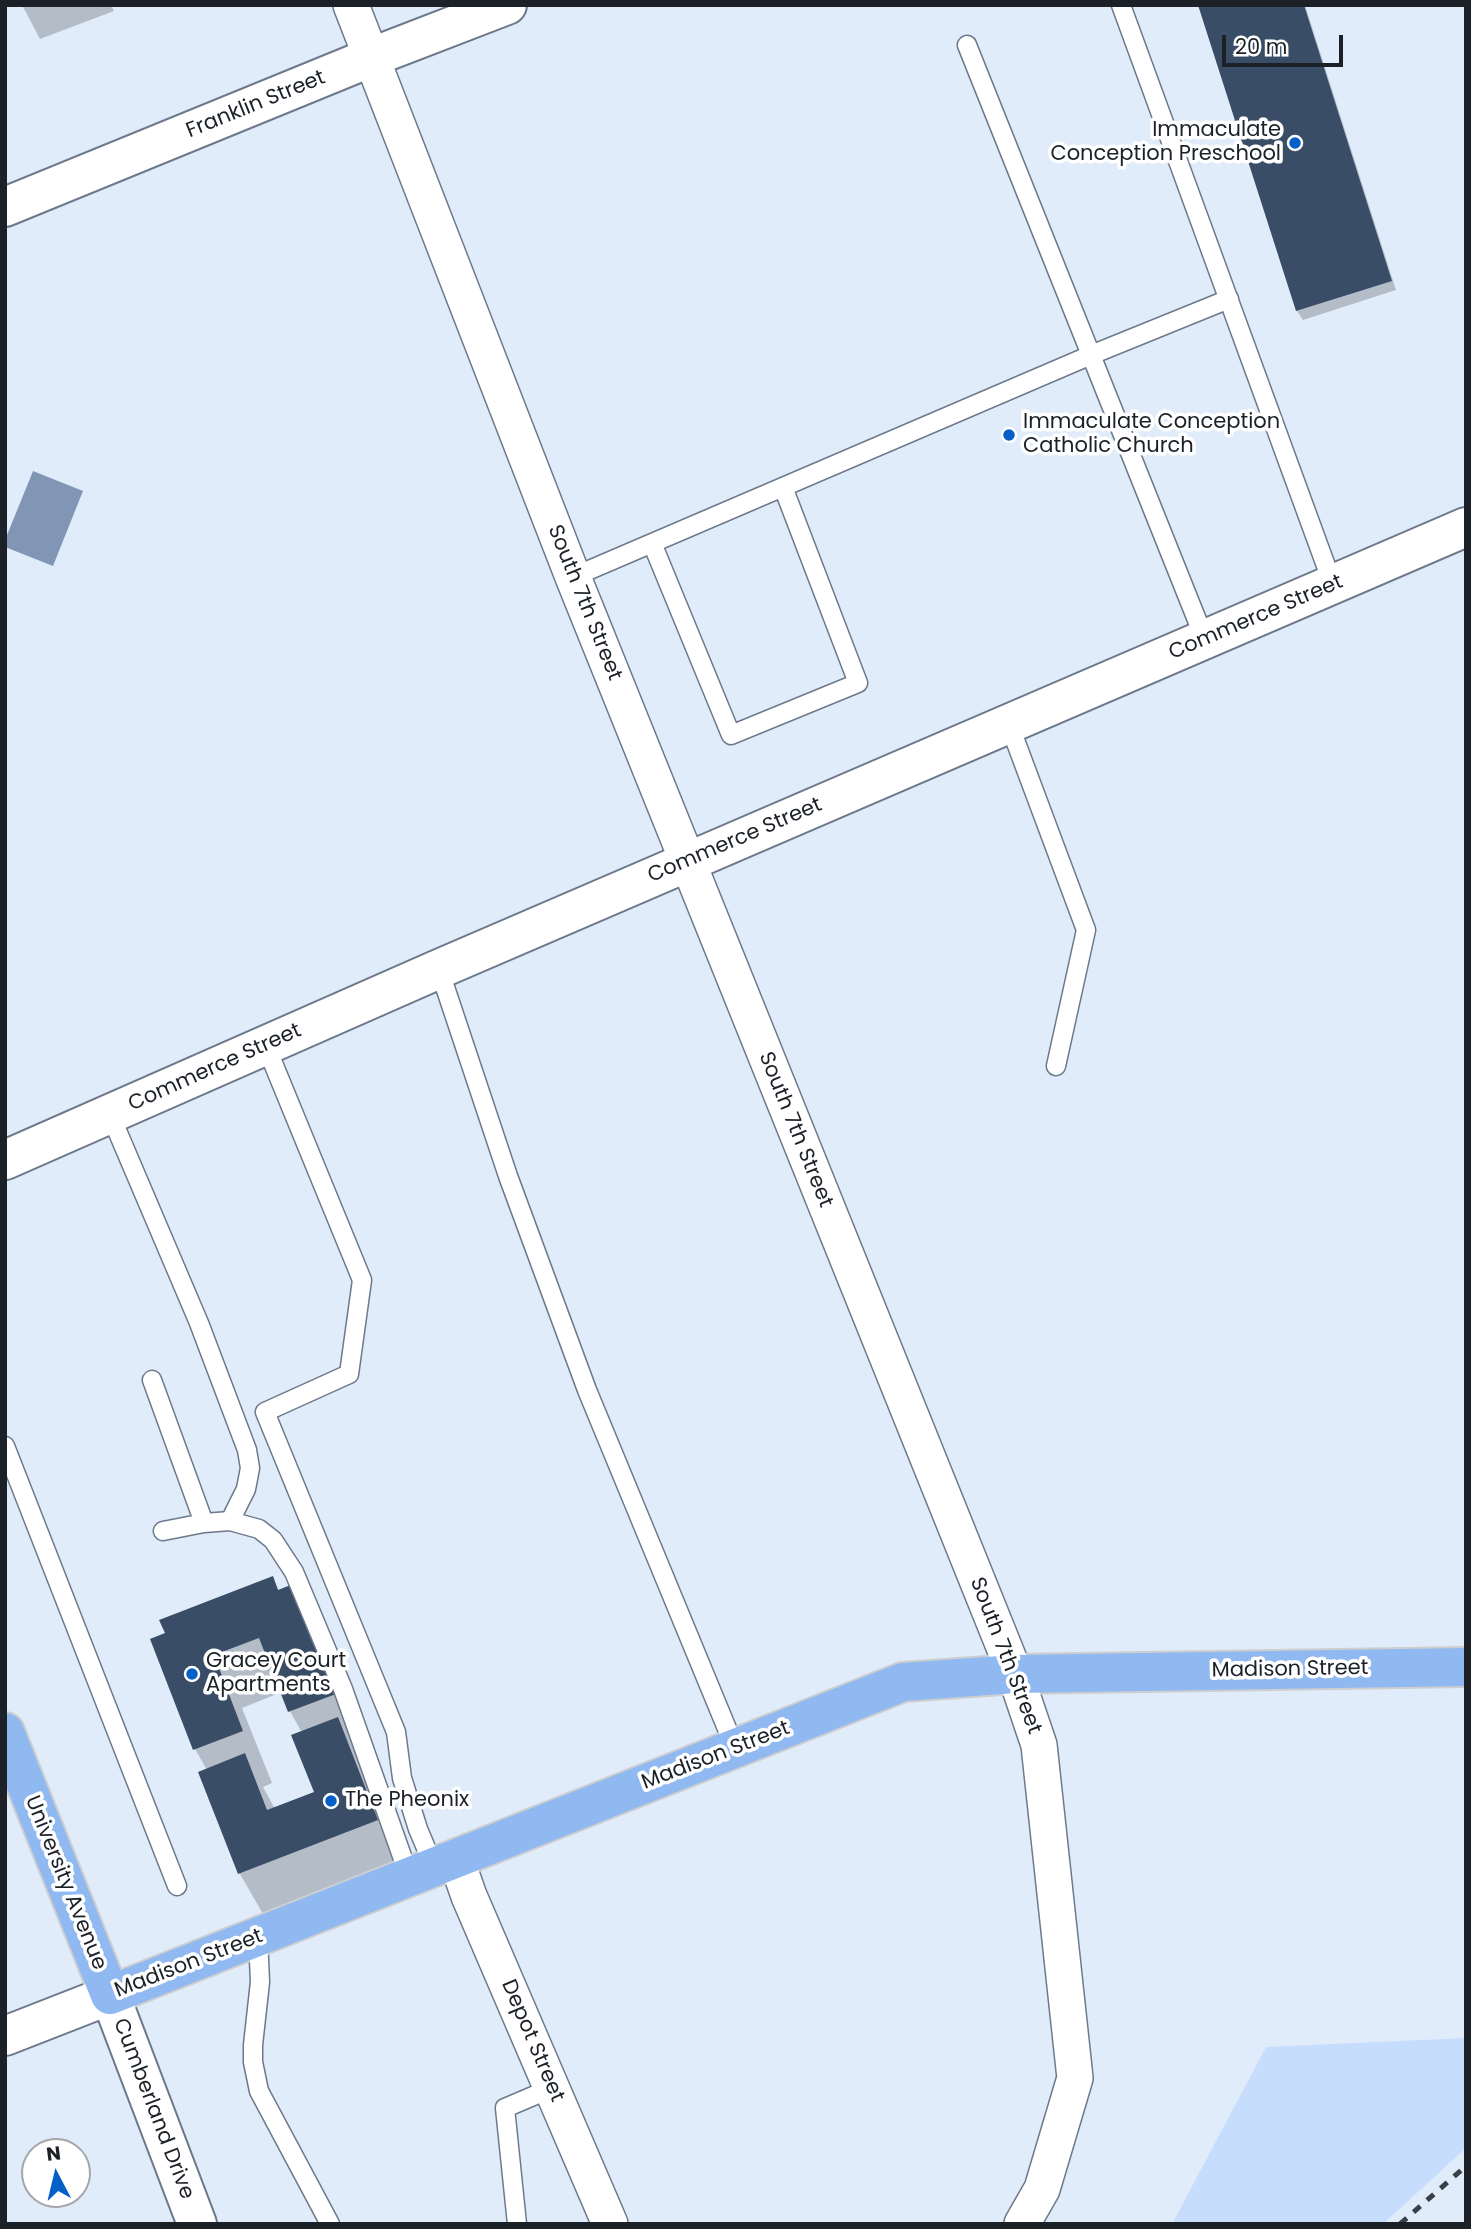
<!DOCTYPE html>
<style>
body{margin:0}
#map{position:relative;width:1471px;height:2229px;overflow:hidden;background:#e1ecfb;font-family:Poppins,sans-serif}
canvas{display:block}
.frame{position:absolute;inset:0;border:7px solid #1c2128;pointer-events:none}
.north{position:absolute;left:21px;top:2138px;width:70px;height:70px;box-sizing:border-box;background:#fff;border:2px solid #a4a6a9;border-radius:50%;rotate:353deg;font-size:19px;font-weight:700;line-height:28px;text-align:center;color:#1c2128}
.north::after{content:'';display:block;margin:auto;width:24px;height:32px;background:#045fc8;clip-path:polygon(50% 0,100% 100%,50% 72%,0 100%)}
.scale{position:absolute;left:1222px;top:35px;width:121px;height:32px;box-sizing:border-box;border:4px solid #1c2128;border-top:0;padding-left:9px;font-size:21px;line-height:24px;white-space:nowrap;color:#1c2128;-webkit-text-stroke:5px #fff;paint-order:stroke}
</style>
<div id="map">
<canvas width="1471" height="2229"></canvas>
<div class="frame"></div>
<div class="north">N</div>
<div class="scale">20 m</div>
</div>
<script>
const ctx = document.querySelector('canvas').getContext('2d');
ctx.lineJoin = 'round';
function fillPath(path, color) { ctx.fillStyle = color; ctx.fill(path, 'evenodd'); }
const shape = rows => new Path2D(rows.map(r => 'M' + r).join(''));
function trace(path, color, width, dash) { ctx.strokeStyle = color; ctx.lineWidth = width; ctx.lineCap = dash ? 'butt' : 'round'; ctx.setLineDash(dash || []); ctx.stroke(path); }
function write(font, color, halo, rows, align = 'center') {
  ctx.font = font + ' Poppins,sans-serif'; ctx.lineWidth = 7; ctx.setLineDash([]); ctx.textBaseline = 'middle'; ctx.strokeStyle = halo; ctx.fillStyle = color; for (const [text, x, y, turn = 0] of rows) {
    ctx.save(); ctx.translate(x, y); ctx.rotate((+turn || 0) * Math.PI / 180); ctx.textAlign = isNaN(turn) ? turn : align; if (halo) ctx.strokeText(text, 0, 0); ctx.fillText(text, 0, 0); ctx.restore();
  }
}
const green = shape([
 [1466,2038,1466,2148,1383,2224,1172,2224,1266,2047]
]);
const water = shape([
 [33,471,83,491,53,566,5,547,5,540]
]);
const shadow = shape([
 [22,5,111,5,114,11,40,39],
 [1200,5,1305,5,1396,290,1303,320,1297,311],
 [272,1578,365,1746,355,1750,367,1771,407,1872,270,1926,240,1874,200,1773,207,1770,195,1749,152,1640],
 [282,1692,290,1711,302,1733,316,1793,275,1809,263,1787,272,1783,242,1708]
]);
const building = shape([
 [1198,5,1304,5,1392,281,1296,311],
 [273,1576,278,1590,293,1584,336,1694,288,1712,259,1638,214,1655,243,1731,193,1750,150,1639,165,1633,159,1620],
 [338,1717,378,1820,238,1874,198,1772,245,1753,267,1810,314,1792,291,1735]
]);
const lane = shape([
 [1121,5,1333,585],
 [967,45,1205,640],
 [652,543,731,735,858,683,783,487],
 [573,577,1091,355,1229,299],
 [1009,724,1086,930,1056,1066],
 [439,969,508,1176,587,1390,735,1748],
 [266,1046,362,1280,349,1374,265,1412,396,1732,402,1778,418,1829,434,1867],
 [110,1114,199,1323,247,1450,250,1468,246,1489,230,1521],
 [152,1380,204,1523],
 [5,1446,177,1886],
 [163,1531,204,1523,230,1521,259,1529,273,1540,294,1572,343,1689,409,1876],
 [258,1937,260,1982,253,2045,253,2062,259,2091,330,2224],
 [517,2224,505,2108,552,2088]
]);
const street = shape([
 [351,5,573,577,1015,1674,1039,1745,1075,2078,1042,2189,1022,2224],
 [456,1859,469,1896,610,2224]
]);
const secondary = shape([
 [5,207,372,57,507,5],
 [5,1160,439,969,1466,527],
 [5,2036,110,1995,197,2224]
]);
const primary = shape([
 [5,1732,110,1995,903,1682,1015,1674,1466,1667]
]);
const rail = shape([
 [1400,2224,1466,2166]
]);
const markers = [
 [1295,143,7,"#045fc8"],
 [1009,435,7,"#045fc8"],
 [192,1674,7,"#045fc8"],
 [331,1801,7,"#045fc8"]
];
const streetNames = [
 ["Franklin Street",256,105,-22],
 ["South 7th Street",584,603,68],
 ["Commerce Street",1256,618,-23],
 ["Commerce Street",735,841,-23],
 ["Commerce Street",215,1068,-24],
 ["South 7th Street",795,1130,68],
 ["South 7th Street",1005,1656,69],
 ["Madison Street",1290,1670,-1],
 ["Madison Street",716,1756,-21],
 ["University Avenue",65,1883,68],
 ["Madison Street",189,1964,-21],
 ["Depot Street",532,2041,67],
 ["Cumberland Drive",153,2109,69]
];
const poiNames = [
 ["Immaculate",1281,131,"right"],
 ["Conception Preschool",1281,155,"right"],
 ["Immaculate Conception",1023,423],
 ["Catholic Church",1023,447],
 ["Gracey Court",206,1662],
 ["Apartments",206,1686],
 ["The Pheonix",345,1801]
];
fillPath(green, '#c7ddfd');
fillPath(water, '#8196b4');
fillPath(shadow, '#0003');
fillPath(building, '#3a4d67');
trace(lane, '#6d798a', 21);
trace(street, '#6d798a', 38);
trace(secondary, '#6d798a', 42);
trace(primary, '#cdced0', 42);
trace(lane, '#fff', 18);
trace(street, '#fff', 35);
trace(secondary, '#fff', 38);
trace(primary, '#91b9f1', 38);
trace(rail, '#393f47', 5, [9, 9]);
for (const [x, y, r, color] of markers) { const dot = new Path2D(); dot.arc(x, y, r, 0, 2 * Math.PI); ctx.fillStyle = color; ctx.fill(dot); trace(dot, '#fff', 2.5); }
write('21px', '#1c2128', '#fff', streetNames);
write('21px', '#1c2128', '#fff', poiNames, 'left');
</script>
